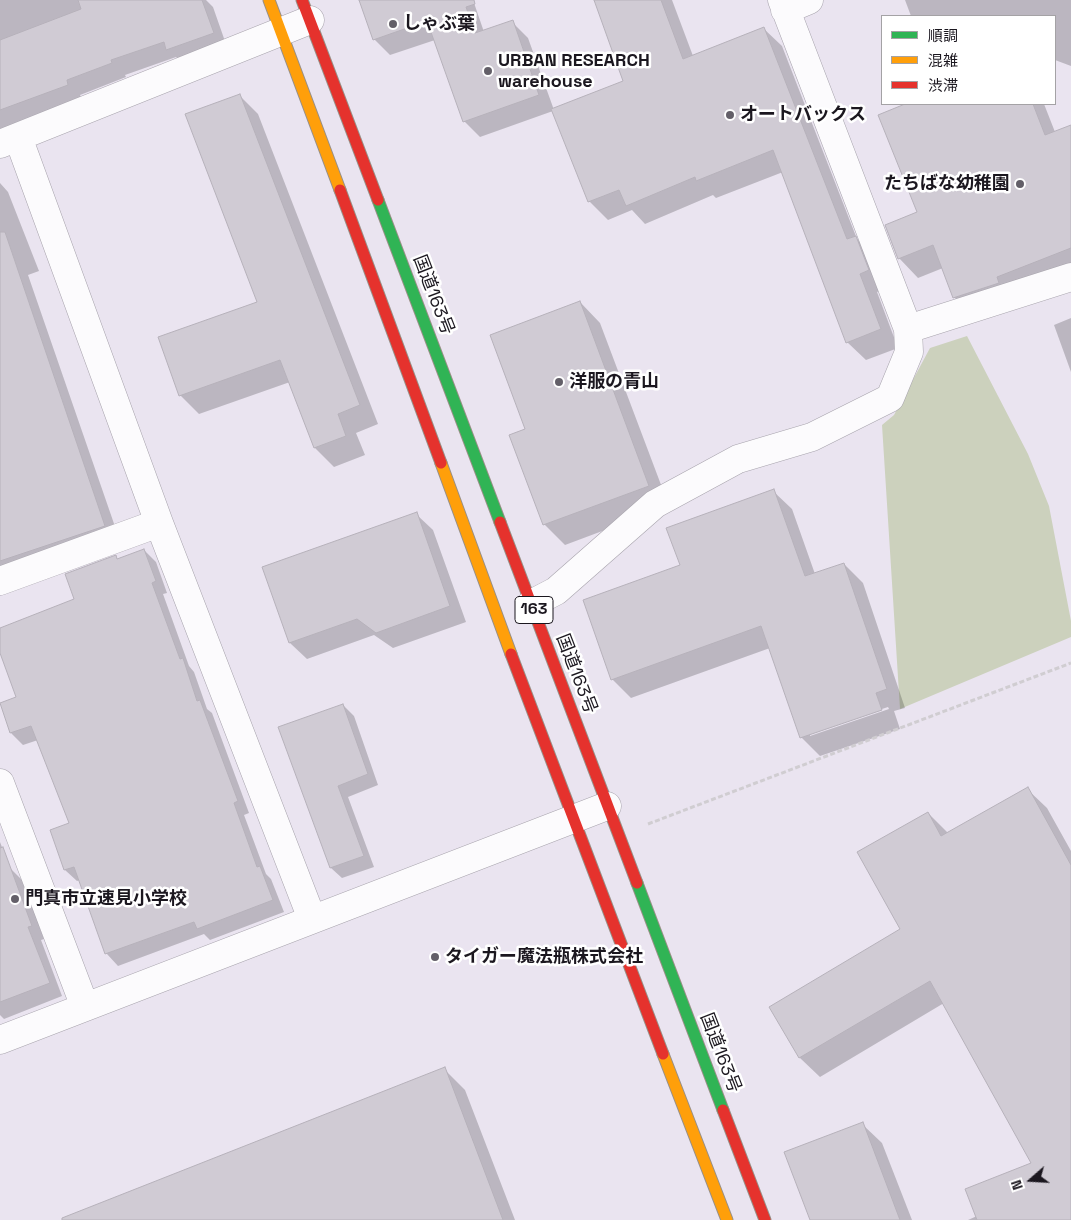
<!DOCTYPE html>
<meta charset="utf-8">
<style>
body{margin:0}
#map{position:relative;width:1071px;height:1220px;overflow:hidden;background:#eae4f0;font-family:"Space Grotesk","Noto Sans JP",sans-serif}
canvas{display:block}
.legend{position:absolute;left:881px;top:15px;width:175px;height:90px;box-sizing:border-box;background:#fff;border:1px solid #a4a2a5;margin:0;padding:6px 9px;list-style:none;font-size:15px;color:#1b171f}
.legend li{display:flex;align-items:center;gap:10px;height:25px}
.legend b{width:25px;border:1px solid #a4a2a5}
.north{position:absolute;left:1006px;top:1155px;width:50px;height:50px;-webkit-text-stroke:4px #fff;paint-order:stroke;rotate:251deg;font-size:14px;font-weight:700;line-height:20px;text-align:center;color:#1b171f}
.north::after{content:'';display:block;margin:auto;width:18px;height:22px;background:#1b171f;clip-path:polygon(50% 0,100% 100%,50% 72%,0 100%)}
</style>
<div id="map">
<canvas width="1071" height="1220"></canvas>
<ul class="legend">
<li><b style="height:6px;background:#30b455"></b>順調</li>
<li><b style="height:6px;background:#ff9f0a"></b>混雑</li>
<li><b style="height:6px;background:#e5322d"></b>渋滞</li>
</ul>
<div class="north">N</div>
</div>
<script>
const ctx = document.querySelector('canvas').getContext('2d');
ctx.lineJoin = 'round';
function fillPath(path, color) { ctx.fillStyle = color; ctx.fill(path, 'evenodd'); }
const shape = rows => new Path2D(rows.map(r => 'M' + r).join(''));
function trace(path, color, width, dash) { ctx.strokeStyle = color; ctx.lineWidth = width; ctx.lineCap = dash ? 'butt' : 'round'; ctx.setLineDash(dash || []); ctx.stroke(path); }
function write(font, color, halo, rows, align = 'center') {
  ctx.font = font + ' "Space Grotesk","Noto Sans JP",sans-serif'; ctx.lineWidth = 5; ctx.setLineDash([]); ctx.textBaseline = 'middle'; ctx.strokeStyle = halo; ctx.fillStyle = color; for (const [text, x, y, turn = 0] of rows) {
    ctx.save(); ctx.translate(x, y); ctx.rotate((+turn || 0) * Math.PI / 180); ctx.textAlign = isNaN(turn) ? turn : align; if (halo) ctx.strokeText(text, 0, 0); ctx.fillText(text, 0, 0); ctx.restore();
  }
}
const green = shape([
 [967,336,1028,454,1049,506,1071,621,1071,637,900,709,882,425,894,415,930,348]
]);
const shadow = shape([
 [0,0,206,0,213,7,227,47,182,63,176,57,125,75,126,77,80,95,82,99,0,130],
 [360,0,473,0,484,32,512,22,528,38,554,110,624,82,595,0,672,0,693,56,763,28,782,46,857,239,874,256,886,289,877,292,898,348,866,360,847,342,783,172,716,198,713,195,645,224,632,210,608,220,589,201,553,111,480,137,464,121,435,40,390,55,374,39],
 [905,0,1071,0,1071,66,1055,60,1055,16,911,16],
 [239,95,258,114,378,424,356,433,365,455,334,467,315,448,290,382,199,414,180,395,259,302],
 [909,104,1044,104,1055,132,1071,126,1071,275,974,317,954,297,943,268,918,278,899,258,918,213,879,115],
 [0,183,8,192,39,271,28,275,120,541,0,581],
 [580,302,600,323,669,506,565,545,544,524],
 [1071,318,1071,372,1054,325],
 [773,491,792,509,815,574,844,564,863,583,905,708,894,711,900,729,820,756,801,737,770,648,631,698,612,679,681,566],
 [888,707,889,709,810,736,810,733],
 [416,514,433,530,466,622,393,648,374,635,307,659,290,643,263,568],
 [144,550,156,562,167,593,163,594,189,666,194,672,207,709,212,713,249,813,244,815,266,874,271,879,284,912,210,940,204,934,118,966,107,954,80,880,77,881,65,870,71,824,38,740,23,745,11,733,1,703,18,698,0,650,0,629,76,600,115,557,118,560],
 [343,705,354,716,378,785,348,797,374,867,342,878,331,868],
 [1027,789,1047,808,1071,851,1071,1220,968,1220,977,1216,1033,1163,944,1003,820,1077,800,1058,771,1007,902,929,928,813,948,833],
 [0,842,10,868,23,881,44,939,41,940,62,996,4,1019,0,1015],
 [444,1069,465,1090,515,1220,61,1220],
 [862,1124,882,1143,912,1220,812,1220]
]);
const building = shape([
 [78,0,202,0,214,33,166,50,164,42,111,60,112,63,67,80,68,85,0,110,0,40,81,9,78,0],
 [359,0,474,0,475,4,466,7,475,33,513,20,539,95,463,122,427,21,373,40,359,0],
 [594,0,661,0,683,59,764,27,847,239,856,236,869,270,860,274,881,329,846,343,773,150,696,181,695,177,626,206,619,190,588,202,551,109,623,81,594,0],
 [240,94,360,405,338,414,346,436,314,448,280,360,179,396,158,337,257,302,185,114,240,94],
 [905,104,1033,104,1045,135,1071,125,1071,248,997,277,999,283,953,298,933,245,898,259,885,225,917,212,878,115,905,104],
 [0,232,5,232,105,526,0,561,0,232],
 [580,301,649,486,543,525,509,435,525,429,490,335,580,301],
 [774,489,805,576,844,563,887,689,876,693,882,710,800,738,761,626,611,680,583,600,680,565,666,528,774,489],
 [417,512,450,606,376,633,357,619,289,643,262,567,417,512],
 [144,549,156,581,152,583,180,659,183,658,197,701,200,700,238,801,234,803,257,867,260,866,273,900,197,929,194,922,105,954,74,867,64,870,50,830,69,823,31,726,10,733,0,703,16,697,0,653,0,628,74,599,65,574,116,555,117,559,144,549],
 [343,704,368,774,338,786,364,856,330,868,278,727,343,704],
 [1028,787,1071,865,1071,1220,977,1220,965,1189,1031,1163,930,981,799,1058,769,1007,900,929,857,852,928,812,941,836,1028,787],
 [3,847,32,926,28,927,50,983,0,1002,0,848,3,847],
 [445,1067,503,1220,62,1220,62,1218,445,1067],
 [863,1122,900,1220,810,1220,784,1152,863,1122]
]);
const path = shape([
 [648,824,1071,663]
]);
const street = shape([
 [782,0,908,329,1071,277],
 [785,10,809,0],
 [18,137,159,523,312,919],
 [0,144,310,20],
 [0,581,159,523],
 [531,604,556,591,655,504,738,459,812,437,890,398,909,352,908,329],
 [0,783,85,1007],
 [0,1040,607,806]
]);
const fast = shape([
 [378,200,500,522],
 [637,883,723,1110]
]);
const slow = shape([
 [269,0,340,190],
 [441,463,511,654],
 [663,1054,727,1220]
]);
const jam = shape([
 [302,0,378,200],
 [340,190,441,463],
 [500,522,637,883],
 [511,654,663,1054],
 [723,1110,765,1220]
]);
const markers = [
 [393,24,5,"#635f68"],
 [488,71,5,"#635f68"],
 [730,115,5,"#635f68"],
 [1020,184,5,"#635f68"],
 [559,382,5,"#635f68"],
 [15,899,5,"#635f68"],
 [435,957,5,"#635f68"]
];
const shields = [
 [534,610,38]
];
const shieldNames = [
 ["163",534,610]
];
const poiNames = [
 ["しゃぶ葉",403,24],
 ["URBAN RESEARCH",498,61],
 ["warehouse",498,82],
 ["オートバックス",740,115],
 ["たちばな幼稚園",1010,184,"right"],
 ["洋服の青山",569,382],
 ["門真市立速見小学校",25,899],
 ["タイガー魔法瓶株式会社",445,957]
];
const streetNames = [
 ["国道163号",433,295,69],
 ["国道163号",576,674,69],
 ["国道163号",720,1053,69]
];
fillPath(green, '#ccd1bd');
fillPath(shadow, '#0003');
fillPath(building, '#d0cbd4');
trace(building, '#b6b1ba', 1);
trace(street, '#a7a3ac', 29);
trace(fast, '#988f86', 13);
trace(slow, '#988f86', 13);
trace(jam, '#988f86', 13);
trace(path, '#d0cdd1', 3, [5, 2.5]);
trace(street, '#fcfbfd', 28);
trace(fast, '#30b455', 11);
trace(slow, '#ff9f0a', 11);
trace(jam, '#e5322d', 11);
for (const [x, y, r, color] of markers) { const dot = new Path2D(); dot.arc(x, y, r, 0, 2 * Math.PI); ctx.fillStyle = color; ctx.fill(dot); trace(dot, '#fff', 2); }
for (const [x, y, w] of shields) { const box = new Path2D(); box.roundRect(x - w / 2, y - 13.5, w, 27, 4); ctx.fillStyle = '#fff'; ctx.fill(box); trace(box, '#1b171f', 1); }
write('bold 16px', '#1b171f', null, shieldNames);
write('bold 18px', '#1b171f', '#fff', poiNames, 'left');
write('18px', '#1b171f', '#fff', streetNames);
</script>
